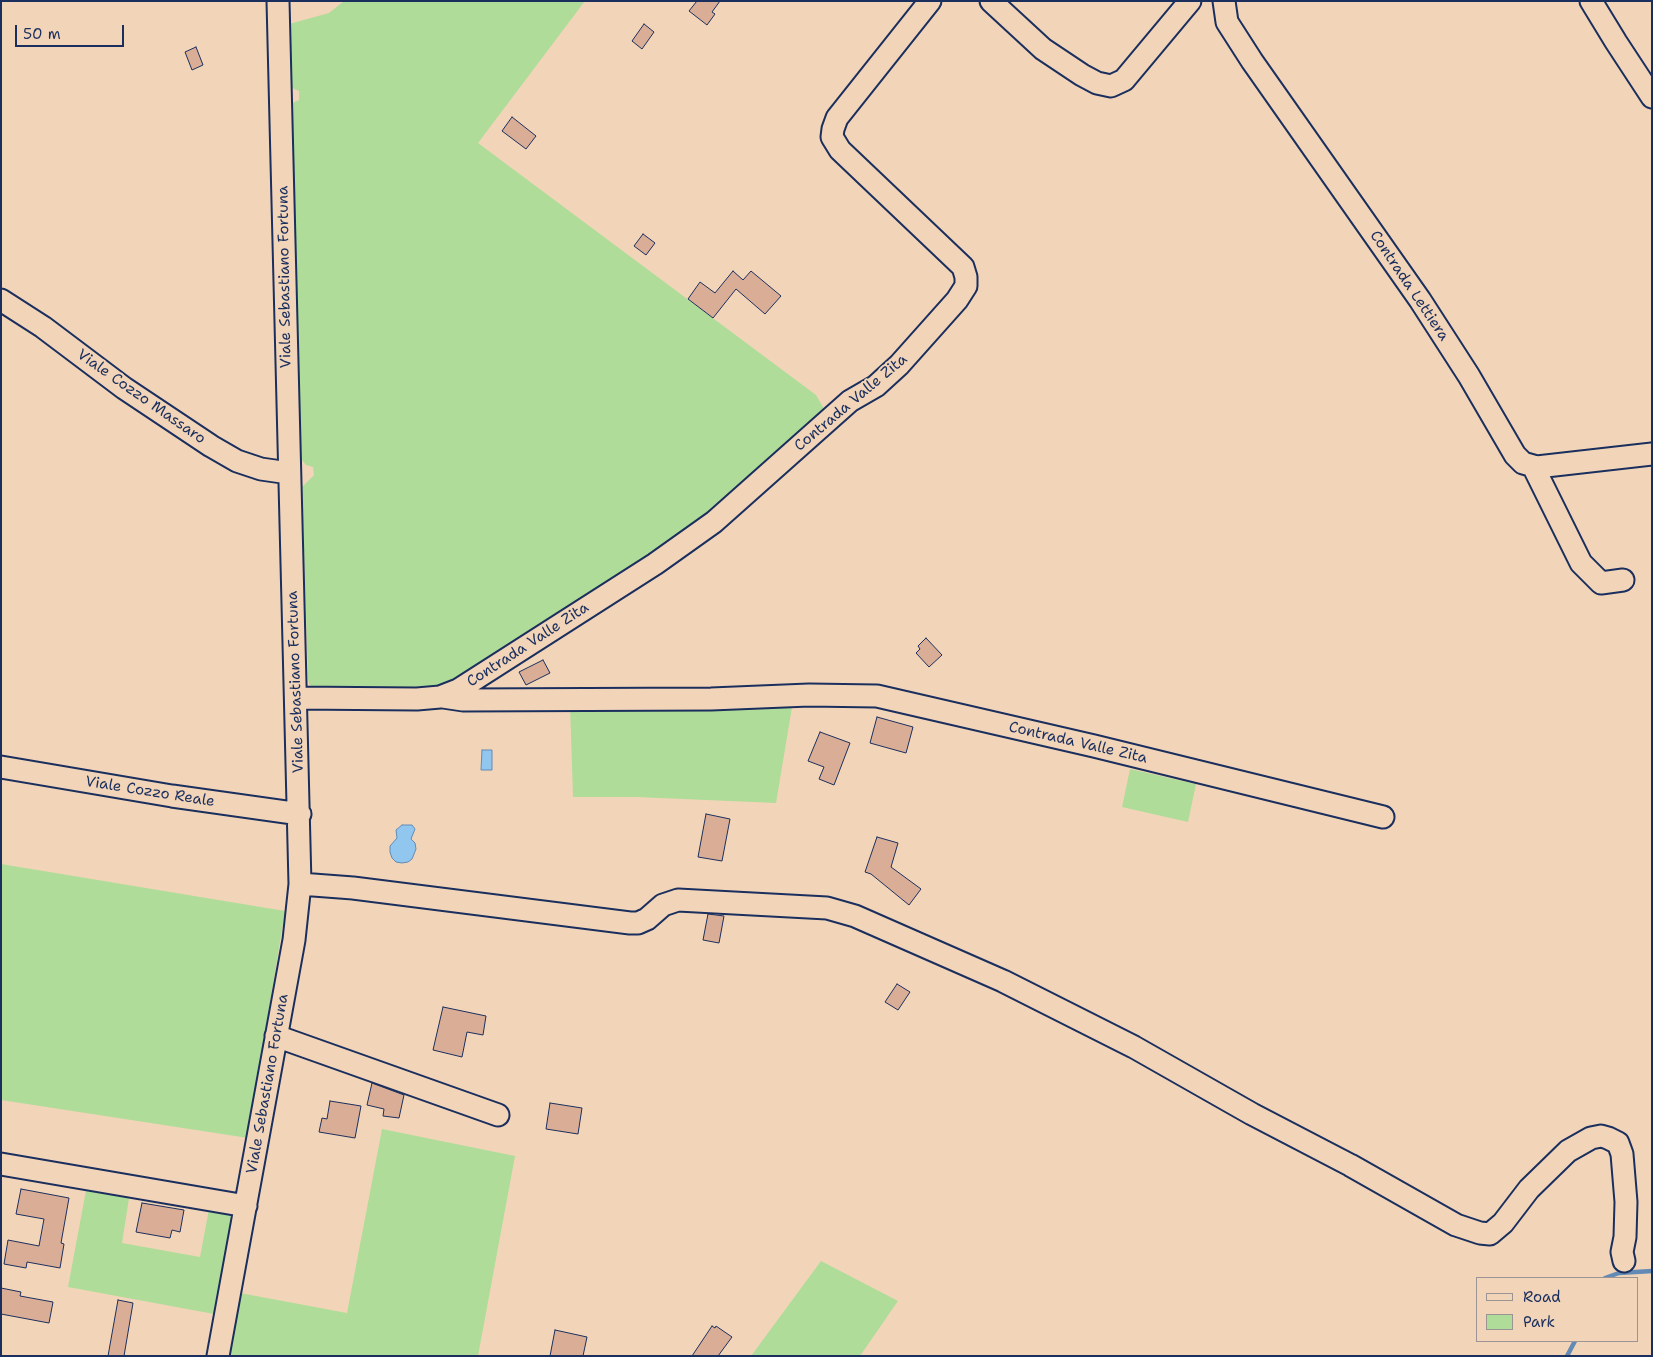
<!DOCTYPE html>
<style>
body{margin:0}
#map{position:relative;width:1653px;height:1357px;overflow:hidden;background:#f2d5b9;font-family:"Shantell Sans",sans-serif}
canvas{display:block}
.frame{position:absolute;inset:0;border:2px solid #1b2f5e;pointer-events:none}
.legend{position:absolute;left:1476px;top:1277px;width:162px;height:65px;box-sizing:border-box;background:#f2d5b9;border:1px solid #9c9395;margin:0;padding:6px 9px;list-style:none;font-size:15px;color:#1b2f5e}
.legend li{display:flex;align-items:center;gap:10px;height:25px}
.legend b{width:25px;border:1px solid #9c9395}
.scale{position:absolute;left:15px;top:25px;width:109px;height:22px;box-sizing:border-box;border:2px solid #1b2f5e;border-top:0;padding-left:6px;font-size:15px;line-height:18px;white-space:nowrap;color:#1b2f5e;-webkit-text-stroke:4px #f2d5b9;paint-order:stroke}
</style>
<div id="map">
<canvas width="1653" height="1357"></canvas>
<div class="frame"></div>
<ul class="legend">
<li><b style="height:6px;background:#f2d5b9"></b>Road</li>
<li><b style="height:14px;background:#b0dc99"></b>Park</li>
</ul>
<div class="scale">50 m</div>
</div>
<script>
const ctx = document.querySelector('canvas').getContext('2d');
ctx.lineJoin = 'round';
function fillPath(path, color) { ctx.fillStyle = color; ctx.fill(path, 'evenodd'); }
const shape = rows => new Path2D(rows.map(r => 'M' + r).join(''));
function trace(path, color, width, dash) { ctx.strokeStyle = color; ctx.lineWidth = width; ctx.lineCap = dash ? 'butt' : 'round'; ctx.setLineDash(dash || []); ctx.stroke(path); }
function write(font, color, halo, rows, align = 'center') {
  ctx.font = font + ' "Shantell Sans",sans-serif'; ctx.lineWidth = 4; ctx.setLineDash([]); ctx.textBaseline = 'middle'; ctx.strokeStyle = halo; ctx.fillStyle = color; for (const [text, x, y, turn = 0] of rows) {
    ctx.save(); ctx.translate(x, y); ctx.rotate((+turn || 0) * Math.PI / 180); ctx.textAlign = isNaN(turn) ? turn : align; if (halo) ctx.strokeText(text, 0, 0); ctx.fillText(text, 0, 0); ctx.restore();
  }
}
const green = shape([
 [344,1,585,1,478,143,816,395,824,409,823,415,714,517,450,688,315,690,309,684,308,678,302,487,314,475,313,467,306,465,301,459,290,104,299,100,299,91,290,87,289,24,329,13],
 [793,701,776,803,636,797,573,797,570,705],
 [1130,769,1196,784,1188,822,1122,807],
 [1,864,285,911,248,1138,1,1100],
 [382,1129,515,1156,478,1356,228,1356,240,1293,347,1313],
 [87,1185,130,1192,122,1243,200,1257,209,1209,228,1213,232,1217,233,1223,223,1264,214,1314,68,1287],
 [821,1261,898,1301,860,1356,751,1356]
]);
const water = shape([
 [482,750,492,750,492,770,481,770,482,750],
 [402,825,412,825,415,829,411,839,415,843,416,849,412,859,408,862,402,863,396,862,392,858,390,852,390,846,397,838,396,830,402,825]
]);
const stream = shape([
 [1605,1278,1619,1273,1652,1271],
 [1567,1356,1575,1341]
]);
const building = shape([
 [697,1,720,1,712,12,715,14,707,25,689,11,697,1],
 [644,24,654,32,642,49,632,41,644,24],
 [196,47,203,65,192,70,185,52,196,47],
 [512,117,536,136,526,149,502,131,512,117],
 [643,234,655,243,646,255,634,246,643,234],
 [733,271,743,280,751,271,781,296,765,314,736,289,713,318,688,299,700,282,715,293,733,271],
 [926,638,942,655,929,667,916,653,920,649,918,646,926,638],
 [543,660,550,673,526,685,519,672,543,660],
 [877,717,913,727,906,753,870,743,877,717],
 [820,732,850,743,834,785,819,779,824,767,808,761,820,732],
 [706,814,730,819,722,861,698,857,706,814],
 [877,837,898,843,891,867,921,889,909,905,871,874,865,872,877,837],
 [708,914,724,916,719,943,703,940,708,914],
 [897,984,910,992,898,1010,885,1002,897,984],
 [443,1007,486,1016,483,1035,467,1032,462,1057,433,1050,443,1007],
 [372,1083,404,1095,399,1118,383,1116,384,1109,367,1105,372,1083],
 [330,1101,361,1106,355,1138,319,1132,322,1118,327,1119,330,1101],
 [550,1103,582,1108,578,1134,546,1129,550,1103],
 [21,1189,69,1198,61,1243,64,1244,60,1268,27,1262,26,1268,4,1264,8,1240,39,1246,44,1219,16,1214,21,1189],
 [142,1203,184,1210,180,1232,172,1230,170,1238,136,1232,142,1203],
 [1,1288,21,1292,20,1296,53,1302,49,1323,1,1314,1,1288],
 [118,1300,133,1303,124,1356,108,1356,118,1300],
 [712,1326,715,1328,716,1326,732,1337,718,1356,692,1356,712,1326],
 [555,1330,587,1337,583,1356,550,1356,555,1330]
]);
const minor = shape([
 [991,1,1043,49,1082,75,1097,83,1111,86,1124,80,1190,1],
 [1224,1,1227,22,1252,61,1420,300,1469,376,1515,455,1523,463,1537,467,1652,454],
 [1591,1,1616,42,1652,97],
 [1,300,43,327,124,388,211,446,237,461,261,469,289,473],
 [1533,466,1581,563,1601,583,1623,580],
 [443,697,463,700,711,699,809,695,877,696,1094,746,1383,817],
 [296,698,417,699,440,697,458,690,655,564,714,522,850,401,876,386,899,365,957,300,966,286,966,277,963,267,840,150,832,137,833,129,837,118,930,1],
 [1,767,172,796,300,814],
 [300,884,353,888,630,923,638,923,647,919,663,905,678,900,827,908,855,916,1003,981,1134,1047,1252,1114,1350,1165,1456,1225,1480,1233,1490,1234,1503,1223,1529,1189,1568,1151,1591,1138,1601,1136,1608,1138,1618,1143,1622,1154,1626,1202,1625,1237,1622,1252,1624,1261],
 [276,1036,498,1115],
 [1,1164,246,1206],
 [218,1356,294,940,300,884,278,1]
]);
const streetNames = [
 ["Viale Sebastiano Fortuna",285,277,-91],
 ["Contrada Lettiera",1409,286,56],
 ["Viale Cozzo Massaro",141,397,35],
 ["Contrada Valle Zita",851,403,-40],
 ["Contrada Valle Zita",528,645,-33],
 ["Viale Sebastiano Fortuna",296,682,-92],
 ["Contrada Valle Zita",1078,743,13],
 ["Viale Cozzo Reale",150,792,9],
 ["Viale Sebastiano Fortuna",268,1084,-80]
];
fillPath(green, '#b0dc99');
fillPath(water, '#91c6ef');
trace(water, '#628ab5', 1);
trace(stream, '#628ab5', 4.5);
fillPath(building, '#d9ad96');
trace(building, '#1b2f5e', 1);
trace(minor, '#1b2f5e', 25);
trace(minor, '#f2d5b9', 21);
write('15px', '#1b2f5e', '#f2d5b9', streetNames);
</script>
